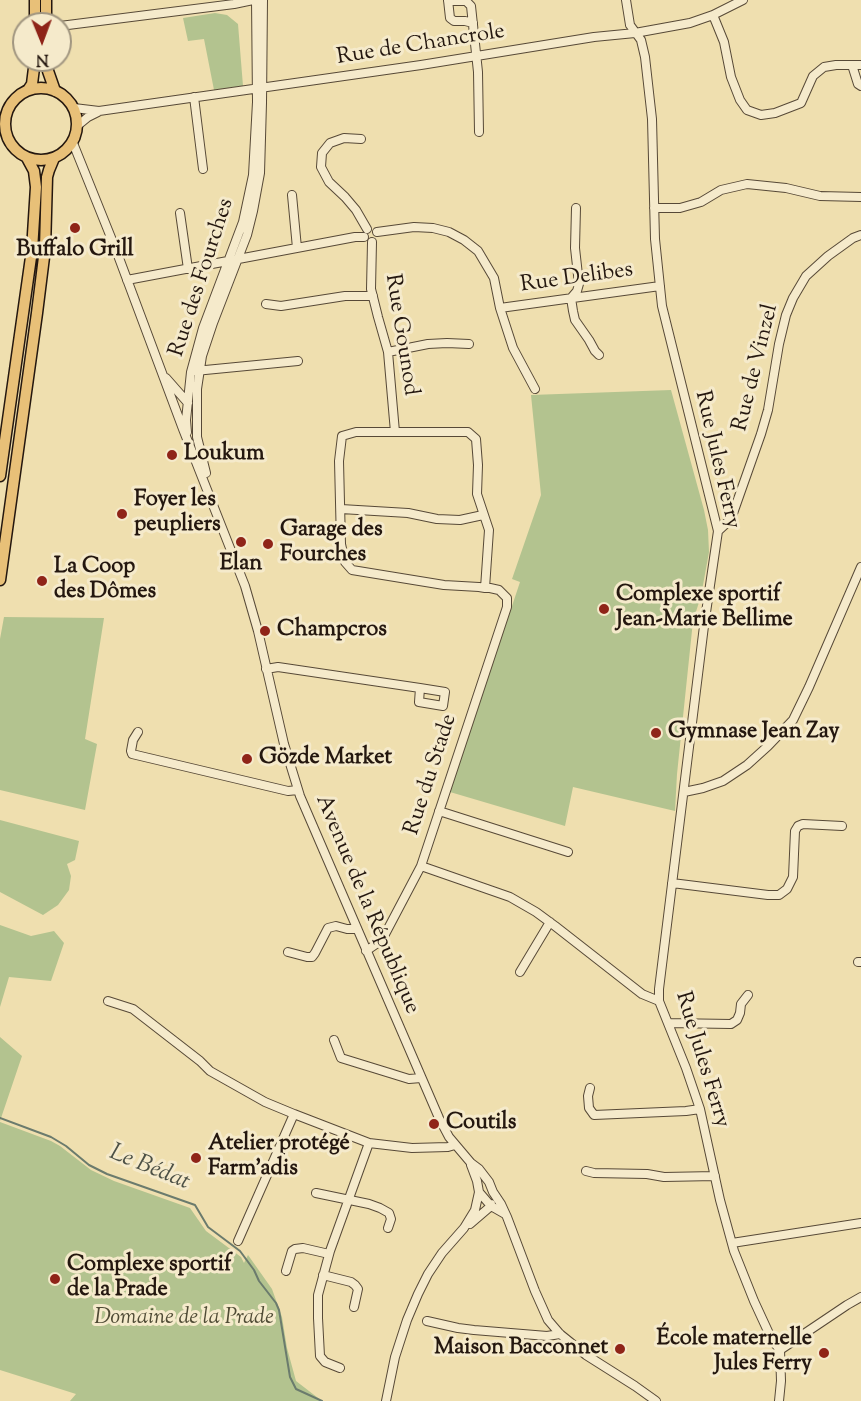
<!DOCTYPE html>
<meta charset="utf-8">
<style>
body{margin:0}
#map{position:relative;width:861px;height:1401px;overflow:hidden;background:#efdfaf;font-family:"Sorts Mill Goudy",serif}
canvas{display:block}
.north{position:absolute;left:12px;top:12px;width:60px;height:60px;box-sizing:border-box;background:#f5eacb;border:2px solid #a19680;border-radius:50%;rotate:179deg;font-size:16px;font-weight:700;line-height:24px;text-align:center;color:#24170f}
.north::after{content:'';display:block;margin:auto;width:21px;height:27px;background:#8f2418;clip-path:polygon(50% 0,100% 100%,50% 72%,0 100%)}
</style>
<div id="map">
<canvas width="861" height="1401"></canvas>
<div class="north">N</div>
</div>
<script>
const ctx = document.querySelector('canvas').getContext('2d');
ctx.lineJoin = 'round';
function fillPath(path, color) { ctx.fillStyle = color; ctx.fill(path, 'evenodd'); }
const shape = rows => new Path2D(rows.map(r => 'M' + r).join(''));
function trace(path, color, width, dash) { ctx.strokeStyle = color; ctx.lineWidth = width; ctx.lineCap = dash ? 'butt' : 'round'; ctx.setLineDash(dash || []); ctx.stroke(path); }
function write(font, color, halo, rows, align = 'center') {
  ctx.font = font + ' "Sorts Mill Goudy",serif'; ctx.lineWidth = 6; ctx.setLineDash([]); ctx.textBaseline = 'middle'; ctx.strokeStyle = halo; ctx.fillStyle = color; for (const [text, x, y, turn = 0] of rows) {
    ctx.save(); ctx.translate(x, y); ctx.rotate((+turn || 0) * Math.PI / 180); ctx.textAlign = isNaN(turn) ? turn : align; if (halo) ctx.strokeText(text, 0, 0); ctx.fillText(text, 0, 0); ctx.restore();
  }
}
const green = shape([
 [215,13,227,15,238,24,243,86,214,90,204,39,188,41,183,18],
 [671,390,704,510,708,530,709,552,701,596,693,621,677,774,675,811,573,787,565,826,450,792,520,582,512,579,541,495,531,395],
 [4,617,104,618,85,739,97,744,85,810,0,790,0,639],
 [0,820,79,841,75,860,67,864,71,876,69,890,58,905,43,915,0,892],
 [0,925,31,936,54,931,64,943,51,981,9,977,0,1007],
 [0,1037,22,1056,0,1121],
 [0,1122,51,1141,60,1146,91,1170,114,1181,190,1208,206,1231,241,1257,244,1263,248,1255,272,1289,282,1317,287,1348,296,1381,322,1401,70,1401,76,1394,0,1370]
]);
const stream = shape([
 [0,1118,51,1137,66,1146,89,1165,107,1174,195,1205,208,1227,240,1251,254,1270,259,1281,276,1303,279,1310,290,1377,296,1389,322,1401]
]);
const minor = shape([
 [448,0,450,18,454,21,465,21,473,23],
 [626,0,630,25,641,40,645,57,652,119,655,239,662,306,718,531,704,626,659,989,659,1001,686,1068,700,1109,720,1200,734,1251,754,1301,772,1340,780,1350,781,1381,779,1401],
 [448,1,466,1,471,6,478,72,479,132],
 [713,15,724,42,731,77,740,100,747,110,761,115,775,113,801,103,813,76,824,67,836,65,861,65],
 [60,26,234,4,253,0],
 [852,65,858,84,861,86],
 [194,97,203,169],
 [74,108,99,111,421,65,594,37,635,33,690,23,713,15,743,0],
 [77,126,88,117,98,112],
 [361,139,344,138,330,143,322,153,321,167,329,182,345,197,356,210,367,229],
 [73,143,116,250,183,429,245,586,258,631,284,744,300,796,439,1118,449,1137,471,1163,479,1169,489,1182,493,1192,501,1204,507,1217,535,1291,548,1320,560,1334,586,1355,635,1386,656,1401],
 [292,195,297,248],
 [576,208,575,248,579,284,577,291,571,298,573,311,575,320,589,340,595,351,599,355],
 [654,208,680,208,701,202,721,190,747,184,786,188,820,196,861,197],
 [180,213,188,269],
 [377,232,414,227,433,228,449,232,464,240,478,251,494,278,500,308,513,348,535,389],
 [372,242,371,289,378,317,388,352,395,432],
 [127,280,355,237,364,237],
 [266,304,281,306,345,296,373,296],
 [500,308,660,286],
 [388,352,428,344,447,343,469,344],
 [195,371,298,361],
 [166,378,188,403],
 [187,432,186,420,191,372,203,328,243,222,253,175,257,102,256,0],
 [206,473,197,437,197,389,202,356,213,323,247,235,253,211,260,173,262,103,263,0],
 [341,509,408,513,437,519,460,520,483,515],
 [718,531,731,519,761,434,768,410,779,344,786,315,793,298,806,276,828,256,853,238,861,235],
 [266,669,278,667,420,688,445,692,443,706,419,702,420,688],
 [138,732,133,740,131,751,132,754,288,791,298,790],
 [684,792,703,788,723,781,747,765,768,746,793,720,809,687,861,567],
 [439,811,568,852],
 [421,866,510,897,536,912,555,926,642,994,659,1001],
 [672,883,768,895,779,895,787,889,793,877,795,831,798,826,803,824,842,826],
 [366,951,382,940,421,866,507,607,507,598,499,590,490,588,485,588,479,587,444,585,352,570,345,562,341,544,339,461,342,436,356,432,468,432,476,439,478,465,477,494,489,530,485,588],
 [288,952,307,957,312,957,315,953,328,928,336,926,347,929,356,929],
 [858,962,861,962],
 [520,972,550,922],
 [108,1001,133,1009,200,1061,210,1071,265,1102,294,1114,369,1143,412,1148,448,1147,455,1145],
 [668,1023,731,1024,737,1020,740,1013,741,1004,748,995],
 [334,1040,341,1058,409,1079,421,1078],
 [590,1088,588,1096,589,1108,594,1115,686,1111,700,1109],
 [471,1165,477,1181,479,1192,491,1206,505,1214],
 [586,1171,594,1173,647,1174,664,1177,715,1176],
 [316,1193,369,1204,380,1208,389,1213,391,1219,388,1228],
 [470,1224,491,1206,491,1204],
 [238,1241,294,1114],
 [732,1243,861,1223],
 [286,1271,292,1251,295,1249,303,1248,329,1254],
 [323,1275,351,1282,355,1285,358,1289,354,1307],
 [427,1321,458,1328,474,1330,547,1336,560,1334],
 [780,1350,847,1305,861,1297],
 [340,1368,325,1362,320,1356,318,1318,318,1295,330,1251,369,1143],
 [386,1401,395,1357,407,1320,418,1294,428,1274,442,1253,464,1228,475,1210,479,1192]
]);
const major = shape([
 [35,0,35,24],
 [46,24,46,0],
 [47,60,48,71,55,91],
 '5 124a36 36 0 1 1 72 0a36 36 0 1 1-72 0Z',
 [28,90,32,84,35,60],
 [0,476,32,250,36,187,34,171,27,158],
 [0,580,37,313,45,249,47,177,49,170,54,158]
]);
const markers = [
 [75,228,6,"#8f2418"],
 [172,455,6,"#8f2418"],
 [122,514,6,"#8f2418"],
 [241,542,6,"#8f2418"],
 [268,544,6,"#8f2418"],
 [42,581,6,"#8f2418"],
 [604,609,6,"#8f2418"],
 [265,631,6,"#8f2418"],
 [656,733,6,"#8f2418"],
 [247,759,6,"#8f2418"],
 [434,1124,6,"#8f2418"],
 [196,1158,6,"#8f2418"],
 [55,1279,6,"#8f2418"],
 [620,1349,6,"#8f2418"],
 [824,1353,6,"#8f2418"]
];
const streetNames = [
 ["Rue de Chancrole",421,46,-9],
 ["Rue des Fourches",203,278,-72],
 ["Rue Delibes",577,279,-8],
 ["Rue Gounod",400,335,81],
 ["Rue de Vinzel",757,368,-76],
 ["Rue Jules Ferry",716,460,77],
 ["Rue du Stade",432,775,-72],
 ["Avenue de la République",366,905,67],
 ["Rue Jules Ferry",701,1060,73]
];
const poiNames = [
 ["Buffalo Grill",75,251,"center"],
 ["Loukum",184,455],
 ["Foyer les",134,501],
 ["peupliers",134,526],
 ["Garage des",280,531],
 ["Fourches",280,556],
 ["Elan",241,565,"center"],
 ["La Coop",54,568],
 ["des Dômes",54,593],
 ["Complexe sportif",616,596],
 ["Jean-Marie Bellime",616,621],
 ["Champcros",277,631],
 ["Gymnase Jean Zay",668,733],
 ["Gözde Market",259,759],
 ["Coutils",446,1124],
 ["Atelier protégé",208,1145],
 ["Farm'adis",208,1170],
 ["Complexe sportif",67,1266],
 ["de la Prade",67,1291],
 ["École maternelle",812,1340,"right"],
 ["Jules Ferry",812,1365,"right"],
 ["Maison Bacconnet",608,1349,"right"]
];
const parkNames = [
 ["Domaine de la Prade",184,1319]
];
const waterNames = [
 ["Le Bédat",149,1169,22]
];
fillPath(green, '#b3c38f');
trace(stream, '#6b7b6d', 2);
trace(minor, '#574937', 10);
trace(major, '#24170f', 13);
trace(minor, '#f5eacb', 8);
trace(major, '#e8c078', 10);
for (const [x, y, r, color] of markers) { const dot = new Path2D(); dot.arc(x, y, r, 0, 2 * Math.PI); ctx.fillStyle = color; ctx.fill(dot); trace(dot, '#f5eacb', 2); }
write('22px', '#24170f', '#f5eacb', streetNames);
write('bold 22px', '#24170f', '#f5eacb', poiNames, 'left');
write('italic 22px', '#4f4b35', '#f5eacb', parkNames);
write('italic 24px', '#4d5146', '#f5eacb', waterNames);
</script>
